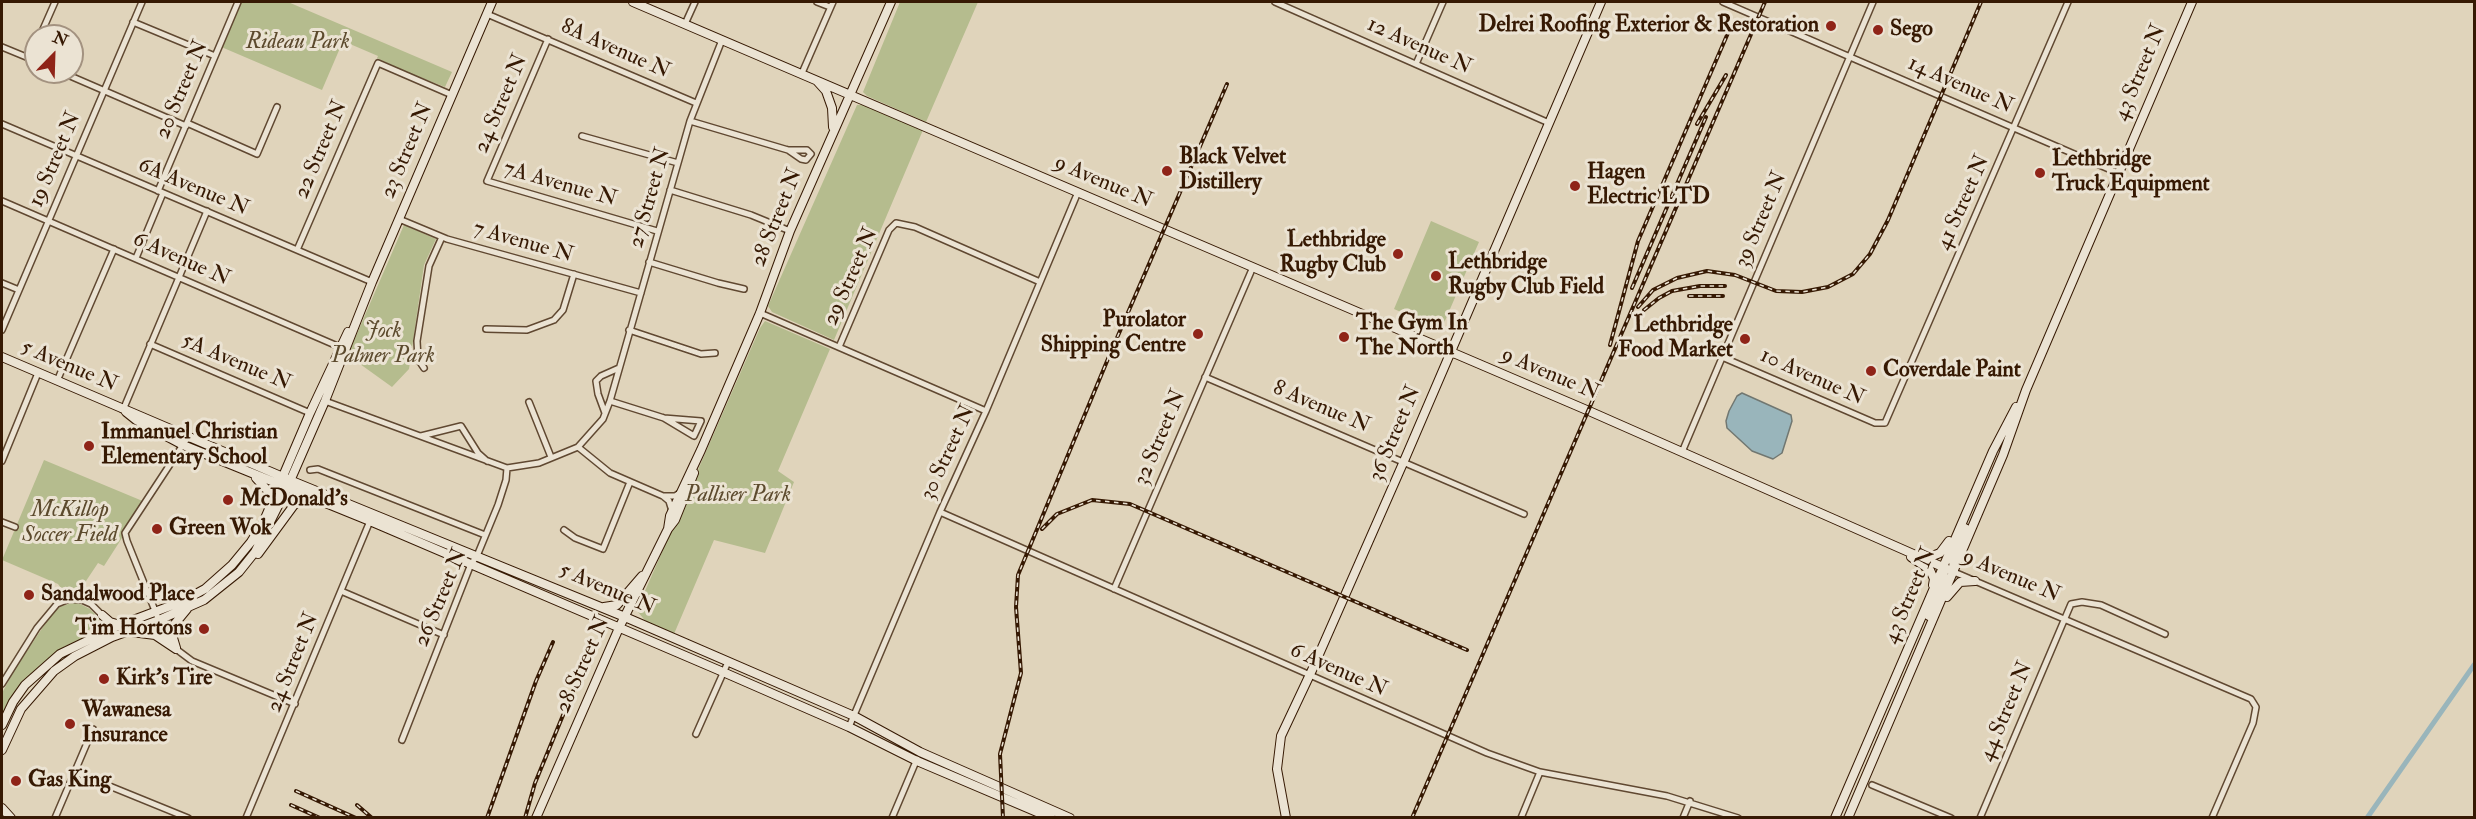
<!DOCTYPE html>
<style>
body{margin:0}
#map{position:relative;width:2476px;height:819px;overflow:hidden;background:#e0d4bb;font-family:"IM FELL Double Pica",serif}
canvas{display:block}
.frame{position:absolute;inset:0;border:3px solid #361903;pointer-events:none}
.north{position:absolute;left:24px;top:24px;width:60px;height:60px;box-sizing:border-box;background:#ebe3d3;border:2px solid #a39280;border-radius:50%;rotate:23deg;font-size:16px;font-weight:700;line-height:24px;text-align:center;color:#361903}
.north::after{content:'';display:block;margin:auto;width:21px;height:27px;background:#8f2418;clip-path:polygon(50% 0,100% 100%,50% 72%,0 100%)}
</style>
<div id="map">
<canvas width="2476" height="819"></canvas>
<div class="frame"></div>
<div class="north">N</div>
</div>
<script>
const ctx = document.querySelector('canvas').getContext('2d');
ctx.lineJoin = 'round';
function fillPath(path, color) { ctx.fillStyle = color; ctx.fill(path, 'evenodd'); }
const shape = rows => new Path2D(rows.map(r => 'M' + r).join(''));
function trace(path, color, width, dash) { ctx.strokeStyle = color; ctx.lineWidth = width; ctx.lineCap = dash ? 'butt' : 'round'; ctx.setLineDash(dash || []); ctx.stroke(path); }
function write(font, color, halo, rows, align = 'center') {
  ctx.font = font + ' "IM FELL Double Pica",serif'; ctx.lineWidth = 6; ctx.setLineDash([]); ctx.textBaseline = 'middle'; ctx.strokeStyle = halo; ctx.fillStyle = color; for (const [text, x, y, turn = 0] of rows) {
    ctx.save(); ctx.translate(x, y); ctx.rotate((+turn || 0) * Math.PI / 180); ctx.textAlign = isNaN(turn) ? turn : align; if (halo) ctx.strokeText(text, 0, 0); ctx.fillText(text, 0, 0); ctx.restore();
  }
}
const green = shape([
 [238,2,288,2,452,72,445,87,404,71,377,58,378,56,343,41,322,90,219,46],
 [900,2,978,2,926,122,867,96,863,92],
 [857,105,866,105,923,130,834,340,772,312,768,306],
 [1431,221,1479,242,1441,330,1394,309],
 [404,225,436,239,424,265,409,369,392,387,360,364,346,359],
 [765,321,830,349,778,471,794,482,765,553,714,540,674,634,647,623,638,612,638,607,760,328],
 [44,460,145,502,104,566,98,563,74,599,69,599,58,584,2,560],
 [71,603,78,603,90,609,100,619,96,626,83,633,85,637,64,647,39,666,19,688,2,715,2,693,15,669,53,612,60,607]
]);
const water = shape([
 [1742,393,1791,415,1792,421,1782,453,1773,459,1752,451,1727,428,1726,421,1729,411,1737,396,1742,393]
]);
const canal = shape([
 [2367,818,2474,665]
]);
const street = shape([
 [817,2,830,7],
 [1275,2,1549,123],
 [1723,2,2118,173],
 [487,14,696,103],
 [133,22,215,56],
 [685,24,695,2],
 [40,36,55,2],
 [548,39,487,181,657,231],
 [2,47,36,61],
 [30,59,36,44],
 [1416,64,1443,2],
 [61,72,186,126],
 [802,73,833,2],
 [690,121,788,150,807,150,811,154,806,160,801,159,788,150],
 [187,123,257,154,277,107],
 [2,124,372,282],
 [582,136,678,163],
 [670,190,751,215,790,231],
 [158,191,238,2],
 [2,201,342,348],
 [399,219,447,239,641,293],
 [297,250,378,63,452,95],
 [136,258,163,193],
 [649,262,718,283,744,289],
 [2,283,19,290],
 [760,313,986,411],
 [486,329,527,330,554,320,563,310,574,274],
 [2,330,142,2],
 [629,330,701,354,715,353],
 [150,344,310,413],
 [839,347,889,230,896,223,915,227,1040,282],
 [1722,357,1875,423,1885,423,2068,2],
 [424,368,418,359,417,341,429,266,442,237],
 [1205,377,1524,514],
 [57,381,114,249],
 [325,401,507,468,539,463,578,447],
 [610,401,664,418,701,421,694,436,664,418],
 [529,402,551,457],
 [123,410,207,211],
 [605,413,598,394,596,381,601,376,619,368],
 [421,436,461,426,478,453,487,461],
 [188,437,125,533,127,541,164,633,176,649,192,661,295,704],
 [578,447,603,419,610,401,690,121,722,40],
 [578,447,610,473,663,496,669,501,672,511],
 [1682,452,1873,2],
 [2,461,38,373],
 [310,470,318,469,485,535],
 [663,496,675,496,681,492],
 [940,512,1487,753,1540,772,1667,796,1738,818],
 [2,522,15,527],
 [564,530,575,538,603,549,630,482],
 [1954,572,2251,699,2256,707,2253,723,2212,818],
 [1114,589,1253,267],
 [341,591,444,635],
 [2,684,37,628,57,604,69,599,82,600,91,604,102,615],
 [849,727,940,512,986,411,1078,192],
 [696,734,728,662],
 [402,740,471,564,477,556,498,505,506,480,507,468],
 [75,772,188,818],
 [1872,785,1951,818],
 [55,818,93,729],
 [246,818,370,521],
 [892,818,917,759],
 [1521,818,1540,772],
 [1683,818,1690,801],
 [1980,818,2071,604,2082,602,2101,605,2165,634]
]);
const secondary = shape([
 [633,2,1589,411,1954,572],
 [817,81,826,91,832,108,833,127],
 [2,357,297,483,625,617,854,716,920,752,1070,818],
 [126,412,136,420,183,445,370,521,723,672,849,727,917,761,1051,818],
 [256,478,269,492,270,505],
 [668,529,670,516,701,450,760,313,790,231,891,2],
 [258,554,294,505,302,500,309,499],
 [1911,557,1930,570,1934,579,1933,585],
 [1925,559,1940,553,1949,541],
 [1954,570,1953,561,1965,528],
 [1947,597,1960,582,1975,581],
 [604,607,617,605,642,576],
 [102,615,110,622,120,625],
 [1929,616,1944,579,1943,568],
 [132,632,155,635,176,649],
 [176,648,173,638,173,626,187,609],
 [2,725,13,702,25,685,60,654,120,625,181,602,205,589,232,565,251,542,263,523,310,413,348,332],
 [2,750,21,709,54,671,75,656,112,637,159,620,204,600,239,572,255,552,287,488,325,401,372,282,492,2],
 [2,808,11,818],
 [536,818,619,628,668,529,675,520,694,473],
 [1286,818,1277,769,1281,736,1313,668,1404,461,1601,2],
 [1835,818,1993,451,2016,407],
 [1848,818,2003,455,2026,390,2192,2]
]);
const rail = shape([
 [1697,124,1726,75],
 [1632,288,1706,117],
 [1689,296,1723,296],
 [1638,307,1653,290,1677,278,1707,271,1735,275,1776,291,1802,292,1828,287,1853,274,1870,254,1888,220,1981,2],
 [1644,310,1659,298,1672,291,1700,286,1725,286],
 [1610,345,1638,241,1731,26],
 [1042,529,1057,514,1092,500,1130,504,1467,650],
 [296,791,356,818],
 [291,805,320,818],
 [357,805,372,818],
 [487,818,536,681,553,642],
 [525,818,535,783,573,691],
 [1003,818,1000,754,1021,673,1016,607,1018,575,1110,354,1227,84],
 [1412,818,1765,2]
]);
const markers = [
 [1831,26,6,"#8f2418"],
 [1878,30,6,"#8f2418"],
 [1167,171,6,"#8f2418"],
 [2040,173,6,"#8f2418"],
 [1575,186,6,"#8f2418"],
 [1398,254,6,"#8f2418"],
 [1436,276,6,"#8f2418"],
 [1198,334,6,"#8f2418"],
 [1344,337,6,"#8f2418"],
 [1745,339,6,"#8f2418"],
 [1871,371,6,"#8f2418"],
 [89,446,6,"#8f2418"],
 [228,500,6,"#8f2418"],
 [157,529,6,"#8f2418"],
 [29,595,6,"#8f2418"],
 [204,629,6,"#8f2418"],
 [104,679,6,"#8f2418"],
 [70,724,6,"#8f2418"],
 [16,781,6,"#8f2418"]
];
const poiNames = [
 ["Delrei Roofing Exterior & Restoration",1819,26,"right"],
 ["Sego",1890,30],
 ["Black Velvet",1179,158],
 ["Distillery",1179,183],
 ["Lethbridge",2052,160],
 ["Truck Equipment",2052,185],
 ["Hagen",1587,173],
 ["Electric LTD",1587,198],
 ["Lethbridge",1386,241,"right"],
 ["Rugby Club",1386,266,"right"],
 ["Lethbridge",1448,263],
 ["Rugby Club Field",1448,288],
 ["Purolator",1186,321,"right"],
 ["Shipping Centre",1186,346,"right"],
 ["The Gym In",1356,324],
 ["The North",1356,349],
 ["Lethbridge",1733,326,"right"],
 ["Food Market",1733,351,"right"],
 ["Coverdale Paint",1883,371],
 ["Immanuel Christian",101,433],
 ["Elementary School",101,458],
 ["McDonald's",240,500],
 ["Green Wok",169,529],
 ["Sandalwood Place",41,595],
 ["Tim Hortons",192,629,"right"],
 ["Kirk's Tire",116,679],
 ["Wawanesa",82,711],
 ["Insurance",82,736],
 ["Gas King",28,781]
];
const parkNames = [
 ["Rideau Park",298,43],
 ["Jock",383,332],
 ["Palmer Park",383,357],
 ["Palliser Park",738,496],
 ["McKillop",70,511],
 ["Soccer Field",70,536]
];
const streetNames = [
 ["12 Avenue N",1419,47,24],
 ["8A Avenue N",615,50,24],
 ["43 Street N",2141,73,-67],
 ["14 Avenue N",1960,86,24],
 ["20 Street N",183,90,-67],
 ["24 Street N",502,104,-67],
 ["22 Street N",322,150,-67],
 ["23 Street N",408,151,-67],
 ["19 Street N",56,160,-67],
 ["9 Avenue N",1103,183,23],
 ["7A Avenue N",560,185,16],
 ["6A Avenue N",193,188,23],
 ["27 Street N",651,198,-74],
 ["41 Street N",1964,203,-66],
 ["28 Street N",778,218,-68],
 ["39 Street N",1762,220,-67],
 ["7 Avenue N",523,243,16],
 ["6 Avenue N",181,260,24],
 ["29 Street N",852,277,-66],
 ["5A Avenue N",236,363,23],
 ["5 Avenue N",69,367,23],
 ["9 Avenue N",1550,375,23],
 ["10 Avenue N",1812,378,24],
 ["8 Avenue N",1321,408,23],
 ["36 Street N",1396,434,-67],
 ["32 Street N",1161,438,-67],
 ["30 Street N",949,453,-65],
 ["9 Avenue N",2011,577,23],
 ["5 Avenue N",607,590,23],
 ["43 Street N",1911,596,-67],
 ["26 Street N",442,598,-67],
 ["24 Street N",294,663,-68],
 ["28 Street N",584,665,-66],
 ["6 Avenue N",1338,671,24],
 ["44 Street N",2007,712,-67]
];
fillPath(green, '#b5bc8e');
fillPath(water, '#99b5bb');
trace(water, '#717771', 1.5);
trace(canal, '#99b5bb', 5);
trace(street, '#604831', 8);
trace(secondary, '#361903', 10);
trace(street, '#ebe3d3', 5);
trace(secondary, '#ebe3d3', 8);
trace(rail, '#361903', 4);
trace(rail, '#ebe3d3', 1.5, [4.5]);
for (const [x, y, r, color] of markers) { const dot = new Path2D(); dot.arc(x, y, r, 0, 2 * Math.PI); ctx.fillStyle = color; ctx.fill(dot); trace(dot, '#ebe3d3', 2); }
write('bold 22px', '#361903', '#ebe3d3', poiNames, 'left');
write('italic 22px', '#5c4a2d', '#ebe3d3', parkNames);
write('22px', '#361903', '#ebe3d3', streetNames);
</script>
